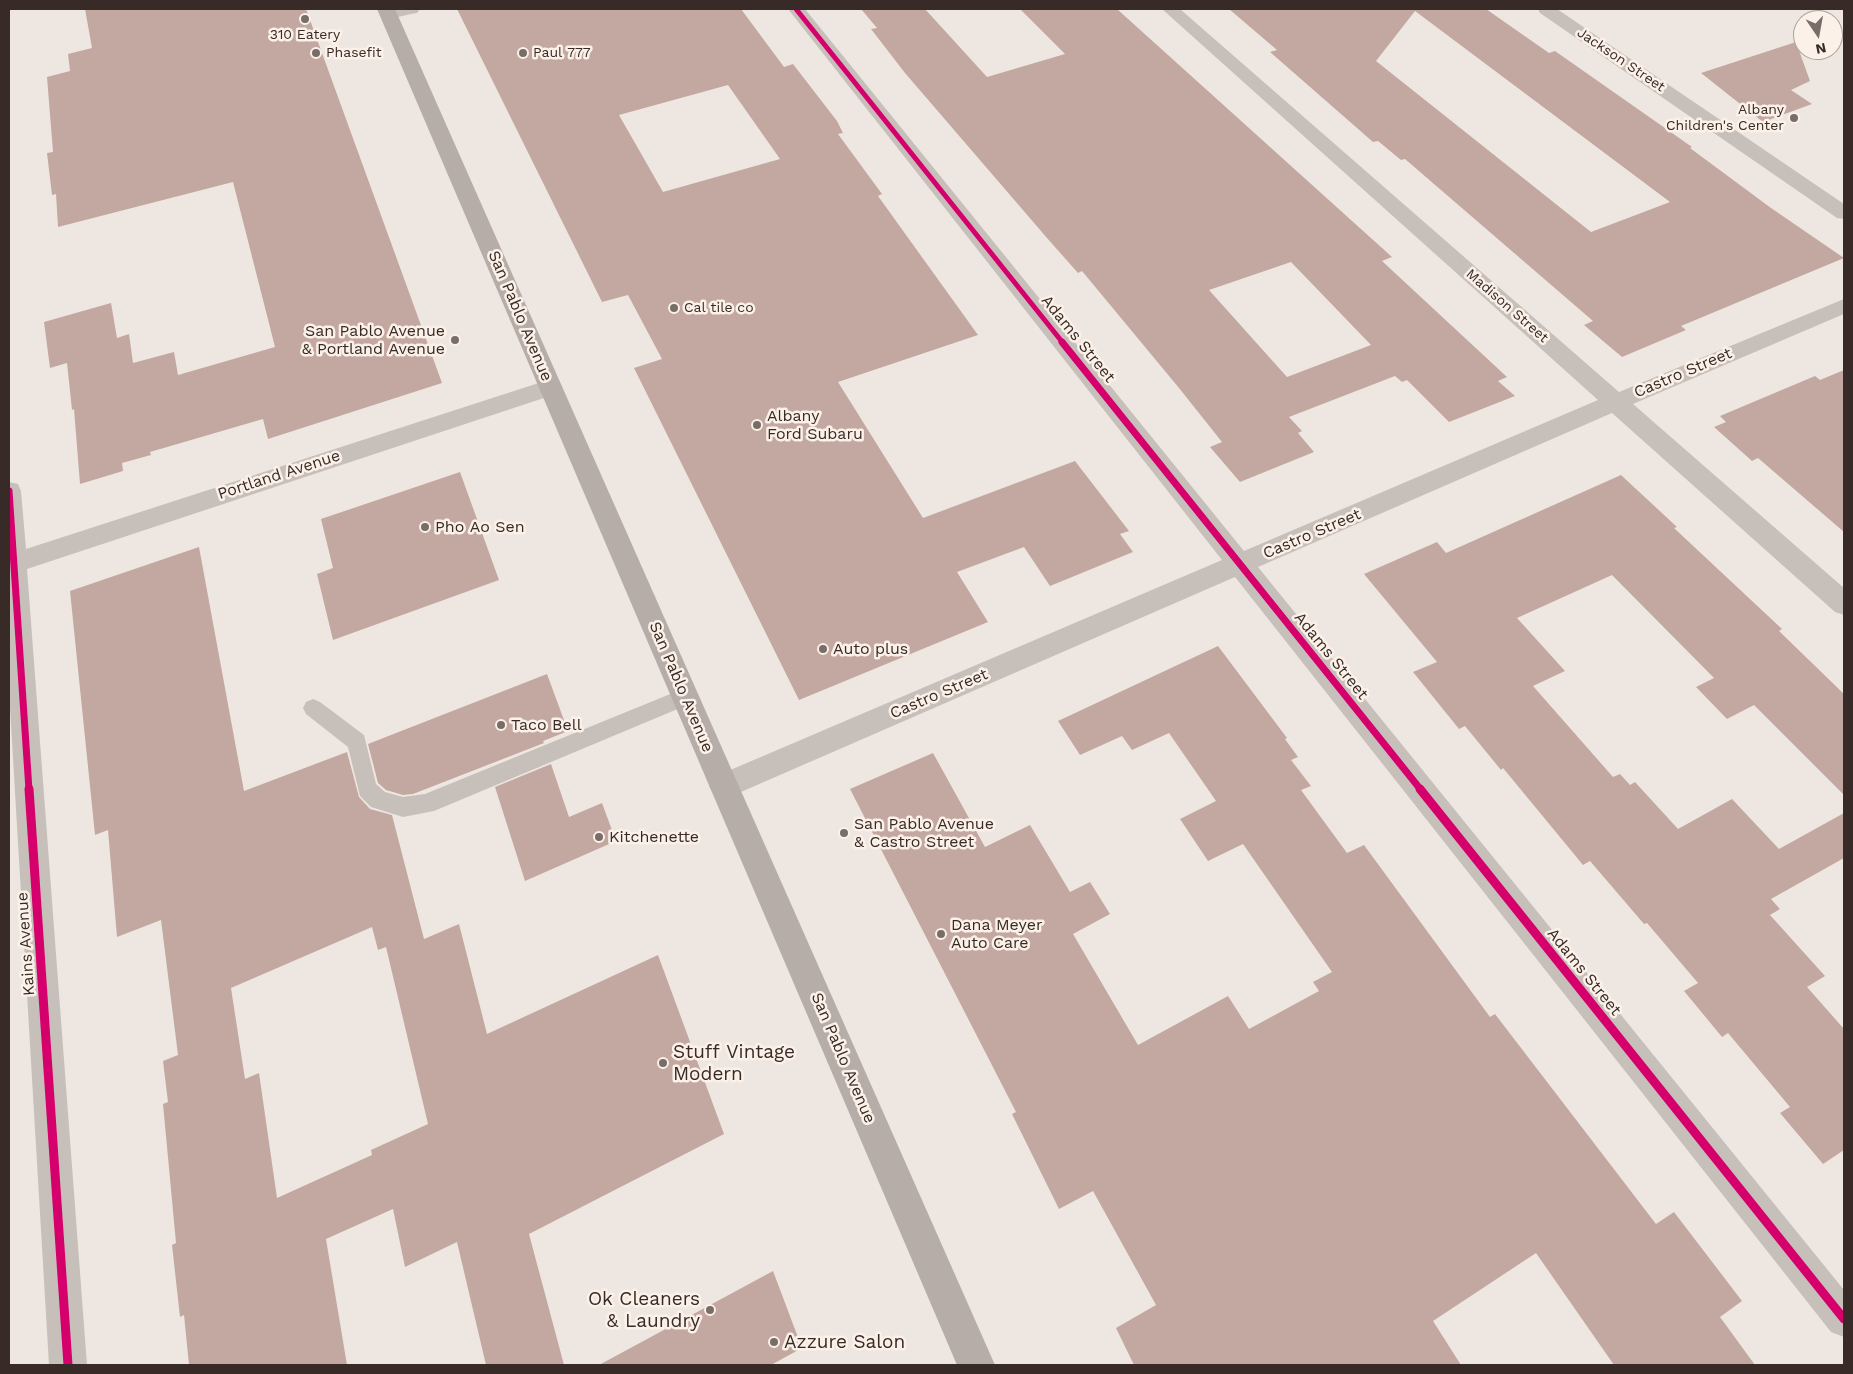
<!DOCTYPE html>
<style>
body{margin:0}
#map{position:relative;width:1853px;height:1374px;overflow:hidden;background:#eee7e1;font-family:"Work Sans",sans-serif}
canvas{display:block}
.frame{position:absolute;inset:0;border:10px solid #382b27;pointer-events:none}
.north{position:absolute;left:1793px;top:10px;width:50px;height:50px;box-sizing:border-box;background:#fbf1e8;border:1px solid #ada29b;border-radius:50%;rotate:168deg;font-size:14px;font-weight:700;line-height:20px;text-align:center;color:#382b27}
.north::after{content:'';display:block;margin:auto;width:18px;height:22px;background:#786d68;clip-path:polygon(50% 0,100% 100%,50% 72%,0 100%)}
</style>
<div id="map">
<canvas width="1853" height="1374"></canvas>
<div class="frame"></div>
<div class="north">N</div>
</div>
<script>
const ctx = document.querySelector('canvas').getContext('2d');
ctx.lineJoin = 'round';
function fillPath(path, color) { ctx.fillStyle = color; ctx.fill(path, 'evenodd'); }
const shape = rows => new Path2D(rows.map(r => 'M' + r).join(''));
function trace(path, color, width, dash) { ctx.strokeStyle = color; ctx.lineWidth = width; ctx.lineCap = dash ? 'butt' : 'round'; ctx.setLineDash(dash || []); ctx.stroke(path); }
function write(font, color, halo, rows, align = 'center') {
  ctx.font = font + ' "Work Sans",sans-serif'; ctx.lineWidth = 5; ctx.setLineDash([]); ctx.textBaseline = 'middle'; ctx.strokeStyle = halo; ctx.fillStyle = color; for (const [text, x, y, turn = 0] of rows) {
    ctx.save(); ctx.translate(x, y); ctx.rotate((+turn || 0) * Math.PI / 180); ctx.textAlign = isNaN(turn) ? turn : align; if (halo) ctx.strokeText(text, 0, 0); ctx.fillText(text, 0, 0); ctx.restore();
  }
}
const building = shape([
 [85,9,306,9,442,383,268,439,263,419,150,452,151,455,122,463,123,471,80,484,74,409,72,410,67,363,50,368,44,322,111,303,117,338,129,334,133,363,174,352,178,375,275,347,233,182,58,227,56,194,52,195,47,153,53,152,47,77,70,71,68,54,92,48],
 [457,9,741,9,784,67,793,64,837,121,843,133,838,134,882,194,878,196,978,335,838,382,923,518,1075,461,1129,531,1120,534,1133,552,1050,586,1024,547,957,572,988,622,799,700,634,368,662,359,628,295,602,302],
 [728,85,780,159,663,192,619,115],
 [861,9,925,9,987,77,1065,54,1020,9,1117,9,1392,257,1382,261,1507,377,1498,381,1515,396,1449,422,1407,380,1402,382,1395,376,1289,417,1302,431,1298,433,1314,452,1240,482,1210,447,1222,442,1179,388,1082,271,1078,273,1047,238,905,73,871,29,877,28],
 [1291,262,1371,345,1287,377,1209,290],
 [1229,9,1486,9,1549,53,1555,51,1692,147,1690,148,1771,208,1844,258,1681,326,1686,330,1622,357,1584,325,1593,321,1405,159,1401,160,1378,141,1373,142,1270,52,1277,50],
 [1415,11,1670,202,1591,232,1376,61],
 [1796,42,1810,81,1791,90,1812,104,1763,122,1701,73],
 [1844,370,1844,532,1758,458,1752,461,1714,427,1726,422,1720,416,1815,376,1820,380],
 [460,472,499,580,333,640,317,574,333,568,321,519],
 [1621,475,1677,527,1674,528,1782,629,1779,631,1844,694,1844,795,1754,705,1727,719,1696,687,1714,678,1612,575,1517,618,1565,671,1533,686,1613,777,1620,774,1630,785,1635,782,1678,829,1732,799,1779,849,1844,813,1844,858,1771,899,1780,909,1770,915,1825,976,1807,987,1844,1029,1844,1150,1823,1164,1780,1113,1790,1107,1728,1033,1722,1037,1684,991,1698,983,1647,923,1644,924,1590,861,1583,865,1503,768,1501,770,1465,726,1459,729,1413,672,1437,662,1364,574,1437,542,1446,553],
 [199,547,244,791,347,752,359,797,370,809,392,815,424,939,459,924,487,1034,658,955,724,1134,529,1234,564,1365,486,1365,457,1242,405,1267,393,1209,326,1239,347,1365,189,1365,184,1315,180,1317,172,1245,176,1243,163,1104,168,1102,163,1061,178,1055,161,920,117,937,108,830,95,835,70,591],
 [372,927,378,950,386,947,428,1124,371,1150,372,1155,277,1198,259,1073,245,1079,231,988],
 [1218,646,1287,738,1285,739,1298,757,1291,760,1311,786,1301,790,1347,853,1364,845,1490,1017,1495,1014,1656,1224,1674,1212,1742,1301,1720,1317,1755,1365,1614,1365,1536,1253,1433,1321,1461,1365,1134,1365,1116,1328,1156,1305,1093,1191,1059,1209,1012,1114,1016,1112,850,789,933,753,985,847,1030,825,1070,892,1090,882,1110,914,1073,934,1138,1045,1228,996,1249,1029,1319,991,1313,982,1332,972,1243,844,1208,861,1180,819,1216,801,1169,733,1132,750,1122,736,1080,755,1058,721],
 [547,674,568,731,543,741,544,743,413,794,403,795,386,790,378,783,368,744],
 [551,764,569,817,602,803,616,841,525,881,495,787],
 [773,1271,802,1348,771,1365,599,1365]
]);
const lane = shape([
 [685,688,692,691,695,697,692,703,434,811,403,817,371,807,360,796,348,747,306,714,303,708,306,702,313,699,320,702,364,735,376,784,385,792,403,797,425,794,685,688]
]);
const street = shape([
 [389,9,420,9,417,13,411,14,389,19,383,18,380,14,383,10,389,9],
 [788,9,805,9,1244,551,1598,400,1162,9,1180,9,1619,392,1844,299,1844,314,1633,404,1844,588,1844,615,1835,612,1612,413,1258,567,1844,1290,1844,1337,1831,1332,1235,577,734,795,724,799,714,795,709,786,714,777,1222,560,788,9],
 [1538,9,1557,9,1844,204,1844,219,1837,218,1540,13,1538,9],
 [551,379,559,381,562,387,559,393,27,569,87,1365,49,1365,9,691,9,482,18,484,21,491,26,549,551,379]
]);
const primary = shape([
 [377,9,395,9,995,1365,957,1365,377,9]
]);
const cyclewayFar2 = shape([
 [796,9,1063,343]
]);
const cyclewayFar1 = shape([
 [1062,342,1421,790],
 [9,491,29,790]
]);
const cycleway = shape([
 [29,789,68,1365],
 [1420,789,1844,1319]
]);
const markers = [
 [305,19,5,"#786d68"],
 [316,53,5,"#786d68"],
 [523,53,5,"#786d68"],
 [1794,118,5,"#786d68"],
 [674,308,5,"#786d68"],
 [455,340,5,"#786d68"],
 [757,425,5,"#786d68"],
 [425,527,5,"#786d68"],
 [823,649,5,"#786d68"],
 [501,725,5,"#786d68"],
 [844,833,5,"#786d68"],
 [599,837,5,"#786d68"],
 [941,934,5,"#786d68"],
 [663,1063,5,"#786d68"],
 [710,1310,5,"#786d68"],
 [774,1342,5,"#786d68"]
];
const farPoinames = [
 ["310 Eatery",305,35,"center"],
 ["Phasefit",326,53],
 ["Paul 777",533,53],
 ["Albany",1784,110,"right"],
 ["Children's Center",1784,126,"right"],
 ["Cal tile co",684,308]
];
const farStreetnames = [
 ["Jackson Street",1621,60,34],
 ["Madison Street",1507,306,41]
];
const streetNames = [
 ["San Pablo Avenue",520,316,67],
 ["Adams Street",1078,339,51],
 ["Castro Street",1683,373,-23],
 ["Portland Avenue",279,475,-18],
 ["Castro Street",1312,534,-23],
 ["Adams Street",1331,656,51],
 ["San Pablo Avenue",681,687,67],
 ["Castro Street",939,694,-23],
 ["Kains Avenue",26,944,-94],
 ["Adams Street",1584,972,51],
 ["San Pablo Avenue",843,1058,67]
];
const poiNames = [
 ["San Pablo Avenue",445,331,"right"],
 ["& Portland Avenue",445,349,"right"],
 ["Albany",767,416],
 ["Ford Subaru",767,434],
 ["Pho Ao Sen",435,527],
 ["Auto plus",833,649],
 ["Taco Bell",511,725],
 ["San Pablo Avenue",854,824],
 ["& Castro Street",854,842],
 ["Kitchenette",609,837],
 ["Dana Meyer",951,925],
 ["Auto Care",951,943]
];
const nearPoinames = [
 ["Stuff Vintage",673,1052],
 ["Modern",673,1074],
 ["Ok Cleaners",700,1299,"right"],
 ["& Laundry",700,1321,"right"],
 ["Azzure Salon",784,1342]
];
fillPath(building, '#c3a8a1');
fillPath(lane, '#c7bfba');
fillPath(street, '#c7bfba');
fillPath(primary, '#b6ada9');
trace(cyclewayFar2, '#d6006c', 5);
trace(cyclewayFar1, '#d6006c', 7);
trace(cycleway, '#d6006c', 9);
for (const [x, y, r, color] of markers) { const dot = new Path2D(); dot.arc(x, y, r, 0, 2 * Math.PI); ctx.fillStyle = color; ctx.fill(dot); trace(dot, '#fbf1e8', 2); }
write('14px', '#382b27', '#fbf1e8', farPoinames, 'left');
write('14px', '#382b27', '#fbf1e8', farStreetnames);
write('16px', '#382b27', '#fbf1e8', streetNames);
write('16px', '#382b27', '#fbf1e8', poiNames, 'left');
write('19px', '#382b27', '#fbf1e8', nearPoinames, 'left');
</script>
